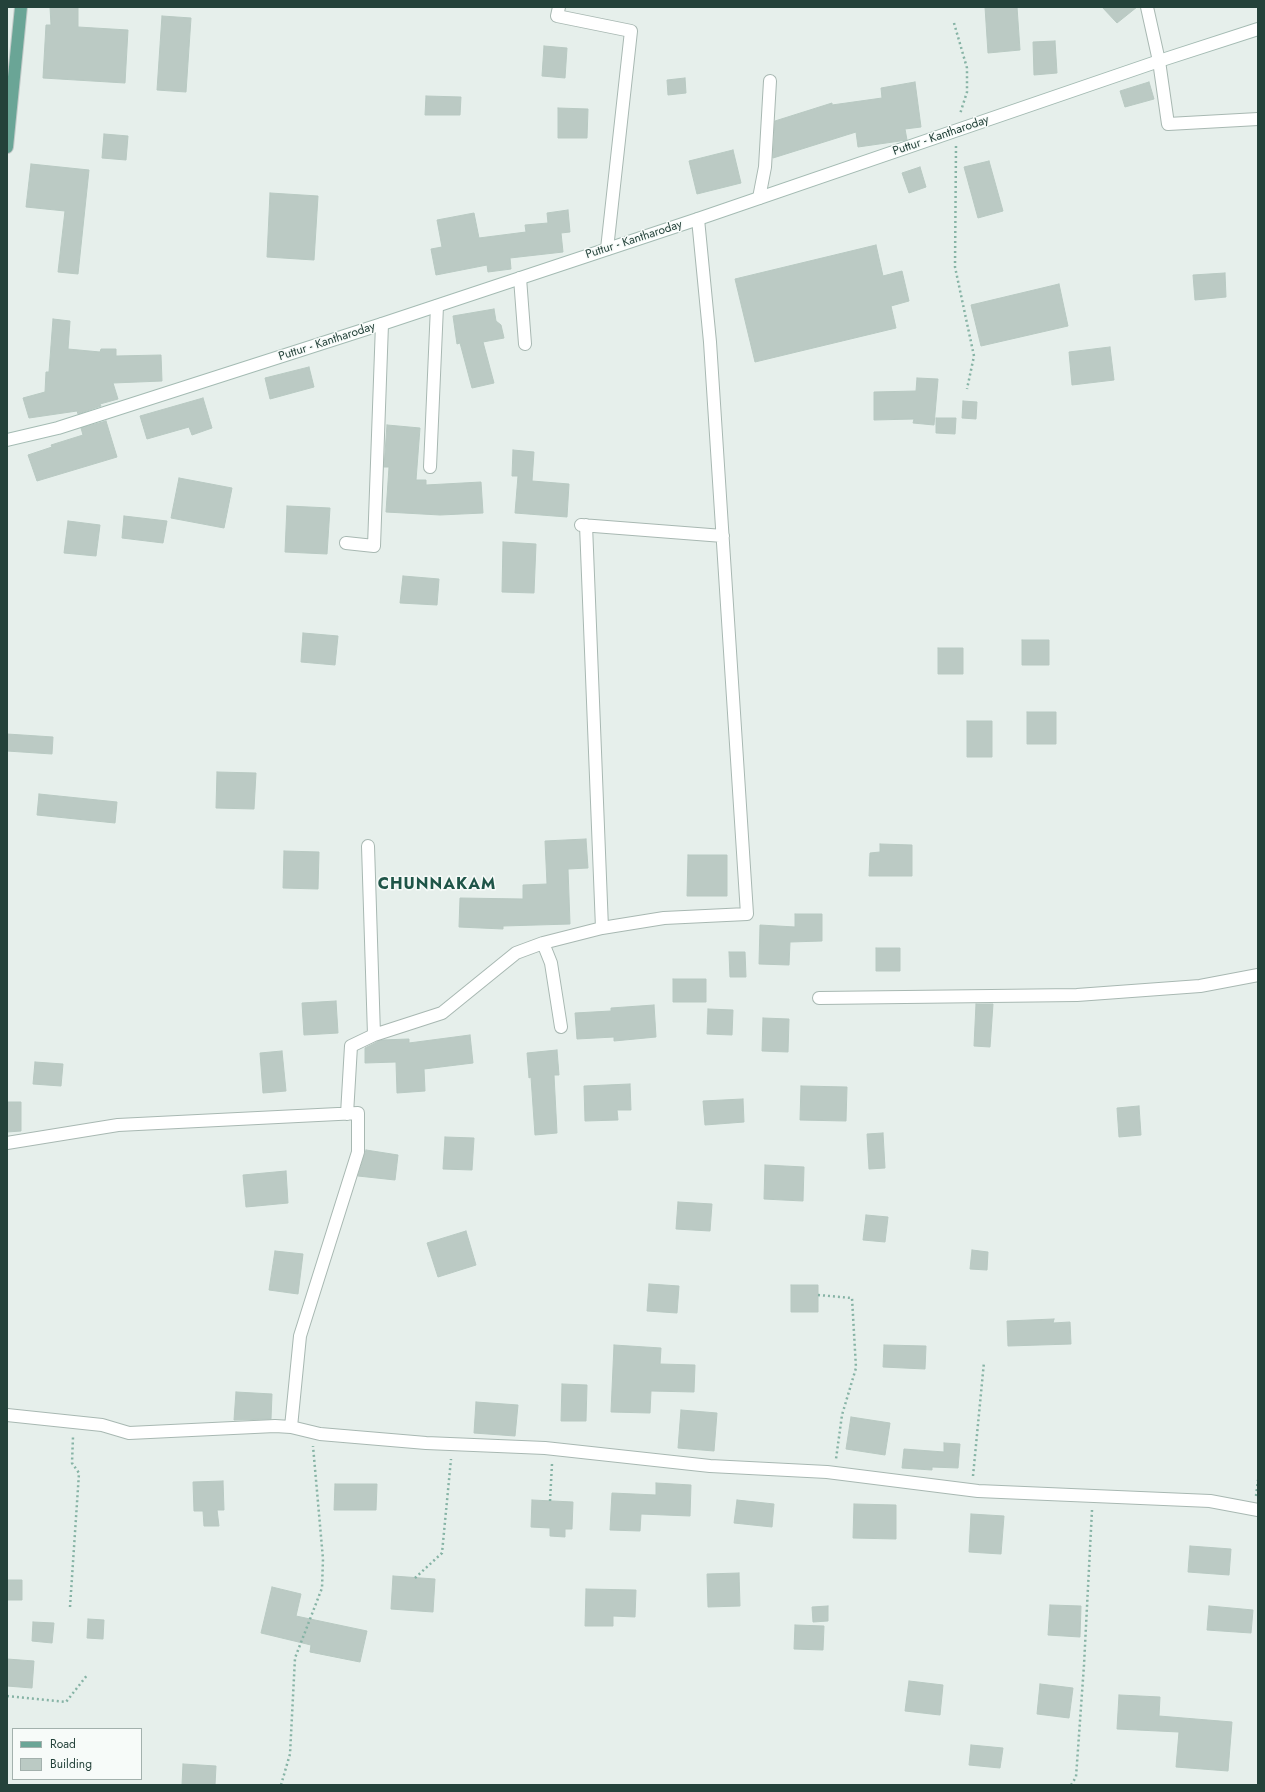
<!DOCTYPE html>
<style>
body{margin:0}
#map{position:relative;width:1265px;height:1792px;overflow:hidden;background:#e6efeb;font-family:Jost,sans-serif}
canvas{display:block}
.frame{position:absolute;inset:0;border:8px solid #24423a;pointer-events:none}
.legend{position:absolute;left:12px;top:1728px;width:130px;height:52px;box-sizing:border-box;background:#f7fbf9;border:1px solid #a3b1ad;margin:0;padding:5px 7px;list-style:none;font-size:12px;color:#24423a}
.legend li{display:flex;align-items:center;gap:8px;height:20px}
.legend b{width:20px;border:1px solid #a3b1ad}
</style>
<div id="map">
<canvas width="1265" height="1792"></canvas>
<div class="frame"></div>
<ul class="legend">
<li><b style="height:5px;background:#6aa596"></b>Road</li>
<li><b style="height:11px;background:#bbcac4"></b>Building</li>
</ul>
</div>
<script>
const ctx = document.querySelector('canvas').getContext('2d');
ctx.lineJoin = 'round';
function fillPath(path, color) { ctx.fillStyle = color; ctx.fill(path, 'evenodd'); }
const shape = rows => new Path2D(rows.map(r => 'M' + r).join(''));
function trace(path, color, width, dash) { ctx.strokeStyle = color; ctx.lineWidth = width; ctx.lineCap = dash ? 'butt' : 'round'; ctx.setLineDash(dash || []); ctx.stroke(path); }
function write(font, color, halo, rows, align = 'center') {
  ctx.font = font + ' Jost,sans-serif'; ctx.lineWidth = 3; ctx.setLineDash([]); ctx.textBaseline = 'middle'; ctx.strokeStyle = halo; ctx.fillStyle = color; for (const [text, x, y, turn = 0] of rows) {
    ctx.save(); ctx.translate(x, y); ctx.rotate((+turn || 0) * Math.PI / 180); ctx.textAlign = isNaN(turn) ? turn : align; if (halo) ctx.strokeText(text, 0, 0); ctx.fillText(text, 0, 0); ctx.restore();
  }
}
const building = shape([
 [50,7,78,7,78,27,128,30,125,83,43,78,46,25,51,25,50,7],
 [985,7,1017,7,1020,50,988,53,985,7],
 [1102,7,1137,7,1117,23,1102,7],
 [162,16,191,18,186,92,157,90,162,16],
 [1055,41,1057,73,1034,75,1033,42,1055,41],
 [544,46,567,48,565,78,542,76,544,46],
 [685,78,686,93,668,95,667,80,685,78],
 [915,82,921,127,905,129,907,140,858,147,856,132,773,158,775,121,832,103,832,105,882,98,881,88,915,82],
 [1149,82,1154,99,1125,107,1120,91,1149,82],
 [426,96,461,97,460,115,425,115,426,96],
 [558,108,588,109,587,138,558,138,558,108],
 [104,134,128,136,126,160,102,158,104,134],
 [733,150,741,183,697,194,689,161,733,150],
 [989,161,1003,211,978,218,964,167,989,161],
 [31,164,89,170,78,274,58,272,65,211,26,207,31,164],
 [920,167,926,187,909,193,902,173,920,167],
 [270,193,318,196,314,260,267,257,270,193],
 [568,210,570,232,561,233,563,252,510,258,511,269,488,272,487,265,436,275,431,249,442,247,437,220,474,213,479,238,526,232,525,225,548,223,547,213,568,210],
 [876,245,883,276,902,271,909,301,891,306,896,328,755,362,735,279,876,245],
 [1225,273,1226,297,1195,300,1193,275,1225,273],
 [1059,284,1068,326,981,346,971,305,1059,284],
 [494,309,496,321,501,325,504,338,483,342,494,383,472,388,460,343,457,344,453,316,494,309],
 [53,319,70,321,68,349,100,352,101,349,116,349,116,356,161,355,162,381,113,383,118,399,100,404,101,406,78,414,77,411,29,418,23,398,45,392,46,372,49,372,53,319],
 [1110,347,1114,380,1072,385,1069,352,1110,347],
 [309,367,314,387,270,399,265,378,309,367],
 [917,378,938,379,934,425,913,423,914,419,874,420,874,392,916,391,917,378],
 [203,398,212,428,192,435,189,427,147,439,140,416,203,398],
 [963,401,977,402,976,419,962,418,963,401],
 [936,418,956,418,955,434,936,433,936,418],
 [106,421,117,457,37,481,28,455,52,447,51,445,83,435,81,428,106,421],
 [387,425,420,428,416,480,426,480,426,485,481,482,483,513,440,515,386,512,389,467,384,467,387,425],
 [513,450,534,452,532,481,569,484,567,517,515,513,518,476,512,476,513,450],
 [179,478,232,488,224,528,171,518,179,478],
 [287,506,330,508,327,554,285,552,287,506],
 [124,516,167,521,163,543,122,538,124,516],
 [68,521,100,525,96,556,64,553,68,521],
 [503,542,536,544,534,593,502,592,503,542],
 [403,576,439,579,437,605,400,603,403,576],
 [303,633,338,636,335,665,301,662,303,633],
 [1022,640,1049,640,1049,665,1022,665,1022,640],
 [938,648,963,648,963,674,938,674,938,648],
 [1027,712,1056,712,1056,744,1027,744,1027,712],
 [967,721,992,721,992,757,967,757,967,721],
 [7,734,53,737,52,754,7,751,7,734],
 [217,772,256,773,254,809,216,808,217,772],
 [39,794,117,802,115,823,37,815,39,794],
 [586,839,588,868,568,869,570,924,503,926,503,929,459,927,460,898,523,899,523,885,547,884,545,841,586,839],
 [880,844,912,845,912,876,869,876,870,853,880,852,880,844],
 [284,851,319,852,318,889,283,888,284,851],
 [688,855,727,855,727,896,687,896,688,855],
 [795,914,822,914,822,941,790,942,789,965,759,964,760,925,795,927,795,914],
 [876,948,900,948,900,971,876,971,876,948],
 [729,952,745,952,746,977,730,977,729,952],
 [673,979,706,979,706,1002,673,1002,673,979],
 [336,1001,338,1033,304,1035,302,1003,336,1001],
 [976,1004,993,1004,990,1047,974,1046,976,1004],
 [654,1005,656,1037,614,1041,614,1037,577,1039,575,1013,611,1011,611,1008,654,1005],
 [708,1009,733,1010,732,1035,707,1034,708,1009],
 [763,1018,789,1019,788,1052,762,1051,763,1018],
 [470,1035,473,1063,424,1069,425,1091,397,1093,396,1062,365,1063,365,1048,381,1040,409,1039,409,1043,470,1035],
 [557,1050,559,1075,554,1075,557,1133,535,1135,531,1077,529,1078,527,1053,557,1050],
 [282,1051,286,1091,263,1093,260,1053,282,1051],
 [35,1062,63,1064,61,1086,33,1084,35,1062],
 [630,1084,631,1110,617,1110,618,1120,585,1121,584,1086,630,1084],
 [801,1086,847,1087,846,1121,800,1120,801,1086],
 [743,1099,744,1122,705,1125,703,1101,743,1099],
 [7,1102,21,1102,21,1131,7,1132,7,1102],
 [1139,1106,1141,1135,1119,1137,1117,1108,1139,1106],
 [883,1133,885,1168,869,1169,867,1134,883,1133],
 [445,1137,474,1138,472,1170,443,1169,445,1137],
 [366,1150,398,1155,395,1180,358,1176,366,1150],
 [765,1165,804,1167,803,1201,764,1199,765,1165],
 [286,1171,288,1203,246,1207,243,1175,286,1171],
 [678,1202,712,1204,710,1231,676,1229,678,1202],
 [866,1215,888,1217,885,1242,863,1240,866,1215],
 [466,1231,476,1265,438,1277,427,1243,466,1231],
 [972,1250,988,1252,987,1270,970,1269,972,1250],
 [275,1251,303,1254,298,1294,269,1290,275,1251],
 [649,1284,679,1286,677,1313,647,1311,649,1284],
 [791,1285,818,1285,818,1312,791,1312,791,1285],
 [1054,1319,1053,1323,1070,1322,1071,1344,1008,1346,1007,1321,1054,1319],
 [614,1345,661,1348,660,1364,695,1365,694,1392,651,1391,650,1413,611,1412,614,1345],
 [884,1345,926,1346,925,1369,883,1367,884,1345],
 [562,1384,587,1385,586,1421,561,1421,562,1384],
 [236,1392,272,1394,271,1419,234,1420,236,1392],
 [476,1402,518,1405,515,1436,474,1433,476,1402],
 [681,1410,717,1413,714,1451,678,1448,681,1410],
 [851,1417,890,1423,885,1455,846,1449,851,1417],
 [944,1443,960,1444,958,1468,932,1467,932,1470,902,1468,904,1449,944,1452,944,1443],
 [223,1481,224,1510,217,1510,219,1526,204,1526,203,1511,194,1511,193,1482,223,1481],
 [656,1483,691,1485,690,1516,641,1514,640,1531,610,1530,612,1493,656,1495,656,1483],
 [335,1484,377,1484,376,1510,334,1510,335,1484],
 [532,1500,573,1502,572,1529,565,1529,565,1537,550,1536,550,1528,531,1527,532,1500],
 [737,1500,774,1504,772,1527,734,1523,737,1500],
 [854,1504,896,1505,896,1539,853,1538,854,1504],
 [971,1514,1004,1516,1001,1554,969,1552,971,1514],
 [1190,1546,1231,1549,1229,1575,1188,1572,1190,1546],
 [739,1573,740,1606,708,1607,707,1574,739,1573],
 [393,1576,435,1579,433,1612,391,1609,393,1576],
 [7,1580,22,1580,22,1600,7,1600,7,1580],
 [272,1587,301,1594,296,1616,367,1631,360,1662,310,1652,311,1645,261,1633,272,1587],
 [586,1589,636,1590,635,1617,613,1616,613,1626,585,1626,586,1589],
 [1050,1605,1081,1606,1080,1637,1048,1635,1050,1605],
 [828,1606,828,1621,813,1622,812,1607,828,1606],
 [1209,1606,1253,1610,1251,1633,1207,1630,1209,1606],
 [88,1619,104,1620,103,1639,87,1638,88,1619],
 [33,1622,54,1623,52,1643,32,1641,33,1622],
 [795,1625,824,1626,823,1650,794,1649,795,1625],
 [7,1659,34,1661,32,1688,7,1686,7,1659],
 [909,1681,943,1685,940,1715,905,1711,909,1681],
 [1040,1684,1073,1688,1069,1718,1037,1714,1040,1684],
 [1119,1695,1160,1697,1159,1716,1232,1722,1228,1771,1176,1767,1179,1732,1117,1729,1119,1695],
 [971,1745,1003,1748,1000,1768,969,1765,971,1745],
 [183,1764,216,1766,215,1785,182,1785,183,1764]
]);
const path = shape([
 [954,23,967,68,967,92,960,114],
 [956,146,955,267,974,356,967,389],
 [818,1295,852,1298,856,1368,842,1415,836,1459],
 [973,1476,984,1362],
 [1256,1496,1258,1480],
 [550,1501,552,1464],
 [415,1578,442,1553,451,1459],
 [70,1607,79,1473,72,1463,73,1437],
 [7,1696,66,1702,88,1674],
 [281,1785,290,1754,295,1658,322,1588,323,1559,313,1446],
 [1071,1785,1076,1777,1084,1665,1092,1510]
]);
const street = shape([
 [559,7,557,16,631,31,607,249],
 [1147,7,1159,61,1168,124,1258,119],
 [759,198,765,167,770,81],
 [520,278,525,344],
 [430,467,437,306],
 [581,525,723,536],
 [586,525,602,928],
 [346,543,374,546,382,324],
 [368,846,374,1035],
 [543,943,551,963,561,1027],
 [819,998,1077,995,1200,986,1258,975],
 [347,1114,351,1046,374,1035,442,1013,516,953,543,943,602,928,664,918,747,914,710,342,698,219],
 [7,1143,118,1125,358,1113,358,1152,300,1336,291,1427],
 [7,1415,102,1425,129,1433,275,1426,291,1427,320,1434,426,1443,545,1448,710,1466,827,1472,978,1491,1210,1501,1258,1510]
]);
const secondary = shape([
 [7,440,58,428,382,324,698,219,1159,61,1258,29]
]);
const primary = shape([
 [7,147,21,7]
]);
const streetNames = [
 ["Puttur - Kantharoday",941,136,-19],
 ["Puttur - Kantharoday",634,240,-18],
 ["Puttur - Kantharoday",327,342,-18]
];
const districtNames = [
 ["CHUNNAKAM",437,885]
];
fillPath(building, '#bbcac4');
trace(building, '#b8c9c2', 1);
trace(street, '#a8b8b2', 14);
trace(secondary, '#a4bbb3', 14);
trace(primary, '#c2cac8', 14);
trace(path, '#86b3a5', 2.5, [2, 3]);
trace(street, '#fff', 12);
trace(secondary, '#fff', 12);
trace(primary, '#6aa596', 12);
write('12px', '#24423a', '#f7fbf9', streetNames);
ctx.letterSpacing = '1px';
write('bold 16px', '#1f5548', '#f7fbf9', districtNames);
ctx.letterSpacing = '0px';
</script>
